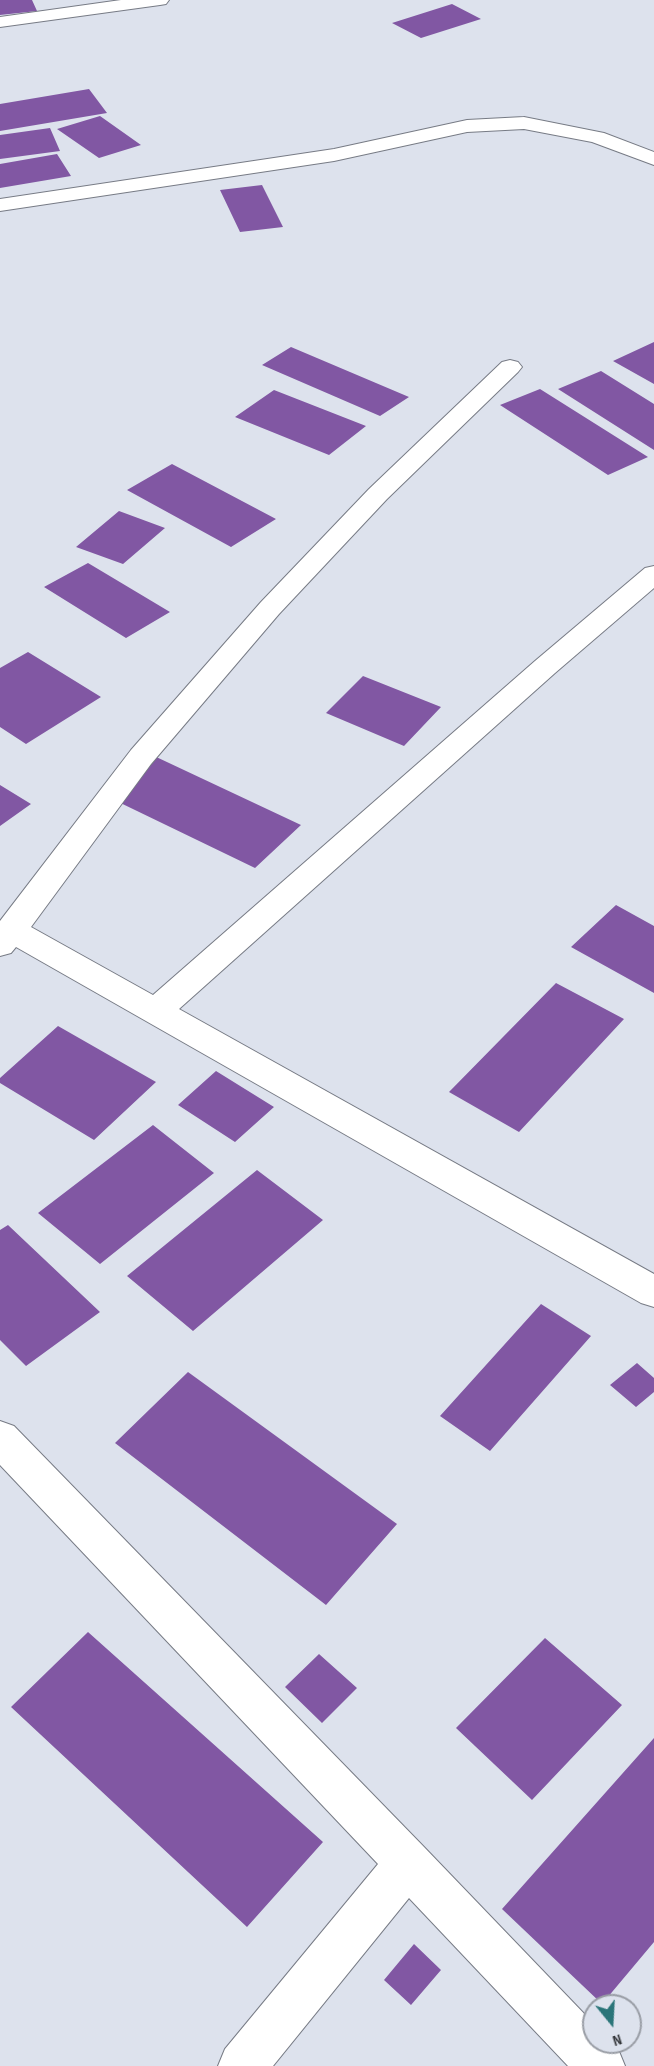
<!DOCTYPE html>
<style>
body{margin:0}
#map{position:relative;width:654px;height:2066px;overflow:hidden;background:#dde2ed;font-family:"Sofia Sans Condensed",sans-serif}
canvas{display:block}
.north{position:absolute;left:582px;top:1994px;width:60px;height:60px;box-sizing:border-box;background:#dde2ed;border:2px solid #999da5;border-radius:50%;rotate:162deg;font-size:16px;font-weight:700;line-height:24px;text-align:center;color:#333539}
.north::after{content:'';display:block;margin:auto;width:21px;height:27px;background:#2b7579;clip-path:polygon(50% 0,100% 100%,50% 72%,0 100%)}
</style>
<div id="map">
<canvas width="654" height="2066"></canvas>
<div class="north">N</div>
</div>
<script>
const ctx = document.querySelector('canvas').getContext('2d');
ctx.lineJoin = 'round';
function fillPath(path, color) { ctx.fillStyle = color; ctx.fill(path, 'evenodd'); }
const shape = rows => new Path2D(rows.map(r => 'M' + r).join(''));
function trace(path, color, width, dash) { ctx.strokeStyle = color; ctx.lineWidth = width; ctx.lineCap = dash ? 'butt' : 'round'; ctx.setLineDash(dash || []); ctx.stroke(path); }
const building = shape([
 [0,0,32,0,37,11,0,15],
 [452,4,481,19,421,38,392,23],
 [89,89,107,113,0,131,0,104],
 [100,116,141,145,99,158,57,129],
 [50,128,60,151,0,159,0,135],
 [57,154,71,176,0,188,0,164],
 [262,185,283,227,240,232,220,190],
 [654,342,654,384,613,361],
 [291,347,409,397,380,416,262,365],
 [601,371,654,404,654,450,558,389],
 [540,389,648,457,608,475,500,405],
 [274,390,366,426,329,455,235,417],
 [172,464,276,519,231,547,127,490],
 [119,511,165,528,123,564,76,547],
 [88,563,170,612,126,638,44,587],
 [28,652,101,697,26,744,0,727,0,668],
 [363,676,441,707,404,746,326,713],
 [152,755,301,825,255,868,106,796],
 [0,785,31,804,0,826],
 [616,905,654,926,654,993,571,947],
 [556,983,624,1019,519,1132,449,1092],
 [58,1026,156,1082,94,1140,0,1083,0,1078],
 [216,1071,274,1107,235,1142,178,1105],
 [153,1125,214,1173,100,1264,38,1213],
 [257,1170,323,1220,193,1331,127,1276],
 [8,1225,100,1312,26,1366,0,1340,0,1230],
 [541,1304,591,1336,490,1451,440,1416],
 [637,1363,654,1378,654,1392,636,1407,610,1385],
 [188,1372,397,1524,326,1605,115,1443],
 [88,1632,323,1842,247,1927,11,1707],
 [545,1638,622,1705,532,1800,456,1728],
 [319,1654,357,1688,322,1723,285,1687],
 [654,1738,654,1942,602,2004,502,1909],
 [414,1944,441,1970,411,2005,384,1980]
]);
const minor = shape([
 [121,0,169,0,166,4,160,5,0,27,0,17,121,0],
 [524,117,604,133,654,152,654,165,592,142,524,129,467,132,334,161,0,211,0,199,334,149,467,120,524,117],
 [510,360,518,362,522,367,518,372,387,499,279,614,151,764,31,927,153,995,535,661,645,568,654,566,654,588,555,673,179,1009,654,1274,654,1307,641,1303,16,947,11,953,0,956,0,921,131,750,261,602,369,489,502,362,510,360],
 [0,1421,14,1426,424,1847,594,2024,594,2042,611,2042,618,2049,625,2066,568,2066,409,1898,273,2066,218,2066,225,2049,378,1864,0,1465,0,1421]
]);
fillPath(building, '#8157a3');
trace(minor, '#777b85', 2);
fillPath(minor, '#fff');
</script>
